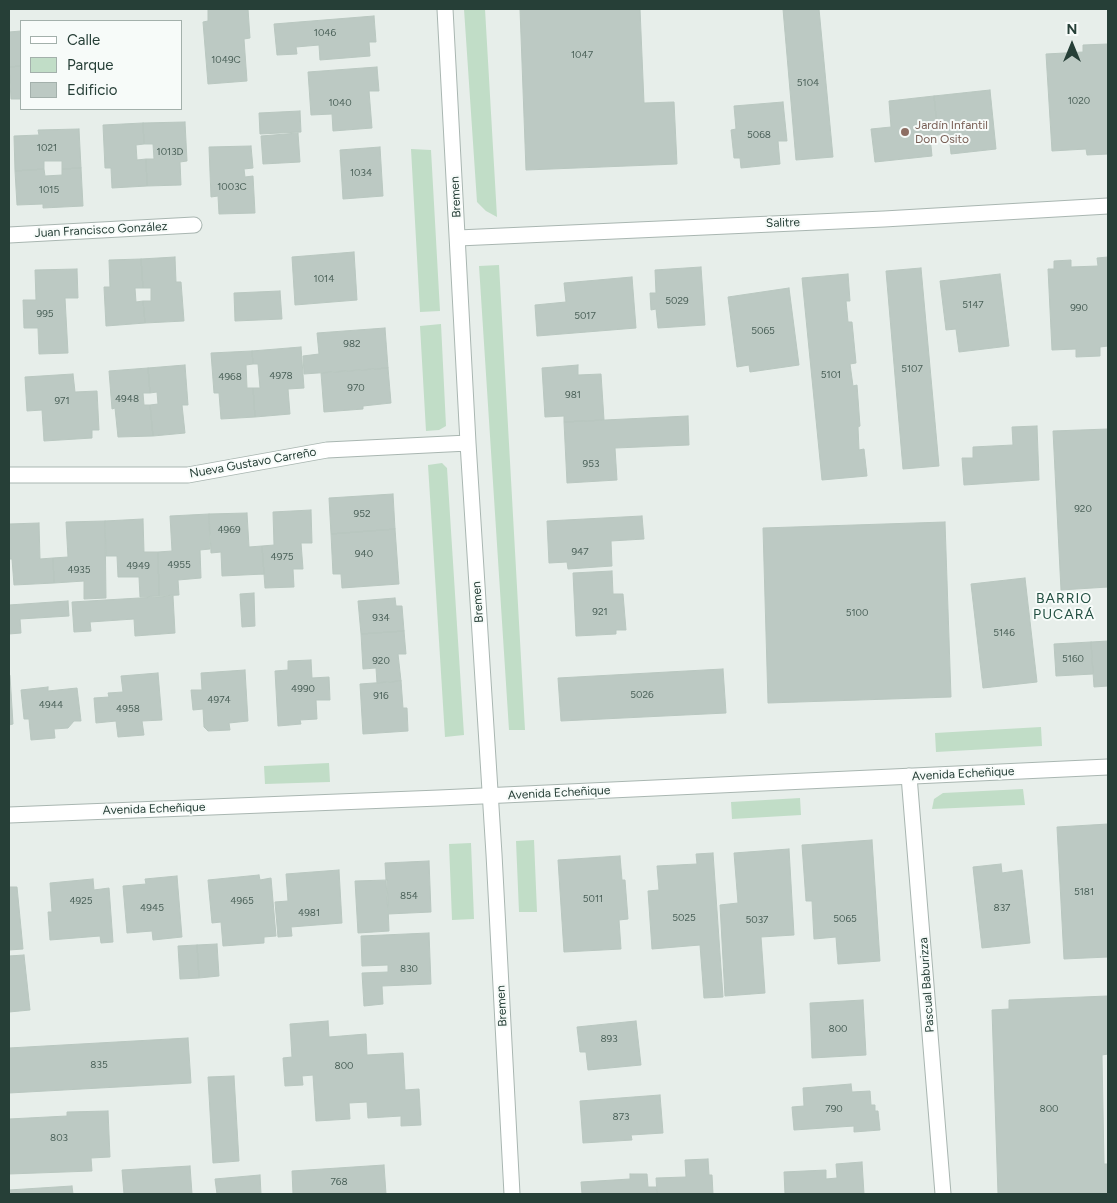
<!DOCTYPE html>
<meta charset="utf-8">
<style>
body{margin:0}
#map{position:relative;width:1117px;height:1203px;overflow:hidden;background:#e7eeea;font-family:Figtree,sans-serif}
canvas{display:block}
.frame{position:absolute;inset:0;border:10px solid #263f37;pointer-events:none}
.legend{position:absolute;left:20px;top:20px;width:162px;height:90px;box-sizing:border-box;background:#f7fbf9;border:1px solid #a3b0ab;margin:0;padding:6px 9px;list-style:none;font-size:15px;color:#263f37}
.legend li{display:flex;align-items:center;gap:10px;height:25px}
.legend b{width:25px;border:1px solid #a3b0ab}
.north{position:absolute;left:1047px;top:20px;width:50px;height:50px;-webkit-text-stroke:4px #f7fbf9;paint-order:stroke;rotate:0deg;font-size:14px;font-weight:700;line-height:20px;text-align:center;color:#263f37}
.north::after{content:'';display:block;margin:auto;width:18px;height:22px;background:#263f37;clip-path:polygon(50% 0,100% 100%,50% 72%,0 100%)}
</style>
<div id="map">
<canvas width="1117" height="1203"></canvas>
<div class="frame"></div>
<ul class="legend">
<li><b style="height:6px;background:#fff"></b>Calle</li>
<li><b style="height:14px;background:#c1ddc7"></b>Parque</li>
<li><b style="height:14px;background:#bcc9c3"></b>Edificio</li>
</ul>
<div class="north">N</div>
</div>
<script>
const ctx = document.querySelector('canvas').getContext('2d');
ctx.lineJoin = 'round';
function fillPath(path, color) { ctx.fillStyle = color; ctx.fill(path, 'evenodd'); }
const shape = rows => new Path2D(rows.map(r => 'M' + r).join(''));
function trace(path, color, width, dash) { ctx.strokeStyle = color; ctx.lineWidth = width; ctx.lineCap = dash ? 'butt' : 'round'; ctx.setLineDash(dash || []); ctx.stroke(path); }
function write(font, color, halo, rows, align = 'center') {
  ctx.font = font + ' Figtree,sans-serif'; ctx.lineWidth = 4; ctx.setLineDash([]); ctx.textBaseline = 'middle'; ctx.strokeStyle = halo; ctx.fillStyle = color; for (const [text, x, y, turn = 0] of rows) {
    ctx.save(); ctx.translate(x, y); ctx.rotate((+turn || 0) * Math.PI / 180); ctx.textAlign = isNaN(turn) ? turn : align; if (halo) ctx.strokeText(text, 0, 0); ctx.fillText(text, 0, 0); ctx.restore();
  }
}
const green = shape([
 [464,9,485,9,497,217,486,211,477,202],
 [411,149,431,150,440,311,420,312],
 [499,265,525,730,509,730,479,266],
 [441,324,446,426,439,430,426,431,420,326],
 [442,463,447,468,464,735,445,737,428,465],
 [1041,727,1042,746,936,752,935,733],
 [329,763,330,782,265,784,264,766],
 [1023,789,1025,805,932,809,934,799,943,793],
 [800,798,801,815,732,819,731,802],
 [534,840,537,912,519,912,516,841],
 [471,843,474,919,452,920,449,844]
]);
const building = shape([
 [208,9,248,9,250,38,244,39,247,81,208,84,203,22,208,21,208,9],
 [520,9,640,9,644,103,674,102,677,164,526,170,520,9],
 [783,9,819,9,833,157,796,160,783,9],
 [374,16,376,42,369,42,370,56,320,60,319,45,296,47,297,54,277,55,274,24,374,16],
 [21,31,21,66,9,67,9,32,21,31],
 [1108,44,1108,154,1087,155,1086,149,1052,151,1046,54,1083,52,1083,45,1108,44],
 [21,66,21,99,11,99,9,67,21,66],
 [377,67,379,91,369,91,372,128,333,131,332,114,311,115,308,72,377,67],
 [990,90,996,149,951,154,949,134,938,135,934,96,990,90],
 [934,96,938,135,930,136,932,156,875,162,871,129,891,127,889,101,934,96],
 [783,102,787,141,778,141,780,164,741,168,740,158,734,158,731,130,736,129,734,106,783,102],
 [300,111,301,132,260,134,259,113,300,111],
 [185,122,187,161,180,162,181,185,147,186,146,159,154,159,153,144,144,144,143,123,185,122],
 [143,123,144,144,136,145,137,160,146,159,147,186,112,188,111,168,105,168,103,125,143,123],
 [79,129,81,168,62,169,62,161,44,161,44,169,15,171,14,136,39,135,38,130,79,129],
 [298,133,300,162,263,164,261,136,298,133],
 [251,146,253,168,244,169,245,177,253,176,255,213,219,214,218,196,211,197,209,147,251,146],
 [380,147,383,196,343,199,340,150,380,147],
 [81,168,83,206,43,208,43,204,17,205,15,171,44,169,45,176,62,175,62,169,81,168],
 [354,252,357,300,295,305,292,257,354,252],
 [175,257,176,282,181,282,184,321,145,323,143,301,151,301,151,288,143,288,141,259,175,257],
 [1108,257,1108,346,1100,347,1100,356,1076,357,1076,349,1052,350,1048,269,1054,269,1054,261,1071,260,1071,267,1098,266,1097,258,1108,257],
 [141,259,143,288,135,288,136,302,143,301,145,323,106,326,104,287,110,287,109,260,141,259],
 [701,267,705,325,658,328,656,309,651,310,650,293,656,293,655,270,701,267],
 [921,268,939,466,903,469,886,271,921,268],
 [77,269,78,298,65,298,68,353,39,354,38,328,24,328,23,300,36,300,35,270,77,269],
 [848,274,850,301,846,301,848,322,852,322,856,363,850,364,853,386,857,385,860,426,858,427,859,450,864,449,867,476,822,480,802,278,848,274],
 [1000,274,1009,346,959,352,956,329,946,330,940,281,1000,274],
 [632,277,636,328,537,336,535,305,566,302,564,283,632,277],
 [789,288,799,365,750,372,749,365,737,367,728,297,789,288],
 [280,291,282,319,235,321,234,293,280,291],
 [385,328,388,368,304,374,303,356,319,354,317,333,385,328],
 [301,347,304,388,288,389,290,414,255,417,253,388,260,388,258,364,253,364,252,351,301,347],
 [252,351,253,364,246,365,247,388,253,388,255,417,221,419,219,393,214,393,211,353,252,351],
 [185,365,188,405,182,405,185,433,153,436,150,405,158,404,157,392,150,393,148,368,185,365],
 [578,365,578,375,601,374,604,420,564,422,564,416,545,417,542,368,578,365],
 [148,368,150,393,143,393,144,405,150,405,153,436,118,437,115,408,112,409,109,371,148,368],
 [388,368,391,403,363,406,363,409,324,412,321,373,388,368],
 [73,374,75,392,97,391,99,430,92,430,92,438,44,441,42,410,27,411,25,377,73,374],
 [688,416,689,445,615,448,617,480,567,483,564,422,688,416],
 [1037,426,1039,480,964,485,962,458,973,458,973,447,1013,445,1012,427,1037,426],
 [1108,429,1108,587,1061,590,1053,431,1108,429],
 [393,494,395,529,331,534,329,498,393,494],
 [311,510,312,543,301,543,303,569,293,569,294,587,265,588,262,546,274,545,273,512,311,510],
 [247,513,249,547,262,546,264,574,222,576,221,552,211,553,209,514,247,513],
 [209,514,210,549,200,550,201,578,178,580,179,595,159,596,158,552,172,551,170,516,209,514],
 [642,516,644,539,611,541,612,566,568,569,567,562,549,563,547,521,642,516],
 [143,519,144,552,158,552,159,596,140,597,139,577,118,577,117,556,106,556,105,521,143,519],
 [105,521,106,598,84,599,84,581,54,583,53,558,68,557,66,522,105,521],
 [945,522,951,697,768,703,763,528,945,522],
 [39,523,40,559,53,558,54,583,14,585,12,559,9,559,9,524,39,523],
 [395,529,399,584,342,588,341,574,333,574,331,534,395,529],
 [612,571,613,594,623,594,626,630,616,630,616,634,576,636,573,573,612,571],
 [1025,578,1037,682,983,688,971,584,1025,578],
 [254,593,255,626,242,627,240,594,254,593],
 [173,596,175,633,135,636,134,619,90,622,91,631,74,632,72,602,173,596],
 [395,598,396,606,402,606,404,631,361,634,358,601,395,598],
 [68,601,69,616,20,619,21,633,9,634,9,605,68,601],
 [404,631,406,654,398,654,401,681,377,683,376,668,363,669,361,634,404,631],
 [1108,641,1108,686,1094,687,1091,642,1108,641],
 [1091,642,1093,674,1056,676,1054,644,1091,642],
 [311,660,312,678,329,677,330,700,316,700,317,719,300,720,301,724,278,726,275,671,288,670,288,661,311,660],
 [723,669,726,713,561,721,558,678,723,669],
 [245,670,248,721,229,723,230,730,208,731,204,727,203,709,193,710,191,690,202,690,201,673,245,670],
 [158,673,162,720,142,721,144,735,118,737,116,721,96,723,94,698,109,697,108,693,123,692,121,676,158,673],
 [10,676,13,724,9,725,9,677,10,676],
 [401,681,403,708,407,708,408,731,363,734,360,684,401,681],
 [48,687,48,691,77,688,81,721,74,721,68,728,54,729,55,738,31,740,29,719,24,719,21,690,48,687],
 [1108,824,1108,957,1064,959,1057,827,1108,824],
 [872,840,880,961,838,964,836,937,814,939,812,901,806,901,802,845,872,840],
 [789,849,794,935,761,937,765,993,725,996,720,905,738,903,734,853,789,849],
 [713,853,723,997,704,998,700,945,652,949,648,891,659,890,657,866,697,864,696,854,713,853],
 [620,856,622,880,625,880,628,919,619,920,621,949,564,952,558,860,620,856],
 [429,861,431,912,388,914,385,863,429,861],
 [1001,864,1002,873,1022,870,1030,943,982,948,973,867,1001,864],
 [339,870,342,923,291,927,292,936,278,937,275,902,288,901,286,874,339,870],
 [259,875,260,880,271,878,276,936,264,937,264,943,223,946,221,922,212,923,208,880,259,875],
 [177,876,182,937,153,940,152,931,127,933,123,886,146,884,145,879,177,876],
 [93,879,94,890,109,888,113,942,101,943,100,936,50,940,48,912,52,912,50,883,93,879],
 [387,880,389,931,358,933,355,881,387,880],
 [9,887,17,887,23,949,9,950,9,887],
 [429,933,431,984,382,986,383,1004,364,1006,362,973,388,972,388,965,362,966,361,936,429,933],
 [217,944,219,976,199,978,197,945,217,944],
 [197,945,199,978,180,979,178,946,197,945],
 [24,955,30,1010,9,1012,9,956,24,955],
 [1108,996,1108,1054,1102,1055,1104,1164,1108,1164,1108,1194,998,1194,992,1010,1009,1009,1009,1000,1108,996],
 [863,1000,866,1055,812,1058,810,1003,863,1000],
 [328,1021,329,1037,366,1034,367,1055,403,1053,405,1090,419,1089,421,1125,401,1126,401,1116,368,1118,367,1102,349,1103,350,1119,316,1121,313,1075,302,1076,303,1085,285,1086,283,1058,292,1057,290,1024,328,1021],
 [636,1021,641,1065,588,1070,586,1052,580,1052,577,1027,636,1021],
 [188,1038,191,1083,9,1093,9,1048,188,1038],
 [234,1076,239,1161,213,1163,208,1077,234,1076],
 [851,1084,852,1092,870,1091,871,1105,875,1105,875,1111,878,1111,880,1130,854,1132,854,1126,794,1130,792,1107,804,1106,803,1088,851,1084],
 [660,1095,663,1133,631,1135,632,1140,583,1143,580,1101,660,1095],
 [108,1111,110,1157,91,1158,92,1171,9,1174,9,1119,67,1116,67,1112,108,1111],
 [708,1159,709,1175,712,1175,713,1194,657,1194,656,1178,686,1177,685,1160,708,1159],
 [862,1162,864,1194,785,1194,784,1172,826,1170,826,1179,837,1178,836,1164,862,1162],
 [384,1165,386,1194,293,1194,292,1171,384,1165],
 [190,1166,192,1194,124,1194,122,1170,190,1166],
 [630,1174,647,1174,648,1187,656,1187,657,1194,582,1194,581,1182,630,1179,630,1174],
 [260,1175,261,1194,217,1194,215,1179,260,1175],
 [72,1186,73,1194,9,1194,9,1190,72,1186]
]);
const minor = shape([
 [445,9,468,443,494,854,512,1194],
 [9,235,194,225],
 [458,238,884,219,1108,206],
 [9,475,188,475,327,450,468,443],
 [909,776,943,1194]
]);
const tertiary = shape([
 [9,815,439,798,1108,767]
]);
const markers = [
 [905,132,5,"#8d6e63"]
];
const numberNames = [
 ["1046",325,33],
 ["1047",582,55],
 ["1049C",226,60],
 ["5104",808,83],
 ["1020",1079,101],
 ["1040",340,103],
 ["5068",759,135],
 ["1021",47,148],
 ["1013D",170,152],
 ["1034",361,173],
 ["1003C",232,187],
 ["1015",49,190],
 ["1014",324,279],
 ["5029",677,301],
 ["5147",973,305],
 ["990",1079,308],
 ["995",45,314],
 ["5017",585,316],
 ["5065",763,331],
 ["982",352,344],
 ["5107",912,369],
 ["5101",831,375],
 ["4978",281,376],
 ["4968",230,377],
 ["970",356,388],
 ["981",573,395],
 ["4948",127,399],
 ["971",62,401],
 ["953",591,464],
 ["920",1083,509],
 ["952",362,514],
 ["4969",229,530],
 ["947",580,552],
 ["940",364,554],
 ["4975",282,557],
 ["4955",179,565],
 ["4949",138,566],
 ["4935",79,570],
 ["921",600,612],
 ["5100",857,613],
 ["934",381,618],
 ["5146",1004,633],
 ["5160",1073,659],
 ["920",381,661],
 ["4990",303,689],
 ["5026",642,695],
 ["916",381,696],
 ["4974",219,700],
 ["4944",51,705],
 ["4958",128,709],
 ["5181",1084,892],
 ["854",409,896],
 ["5011",593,899],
 ["4925",81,901],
 ["4965",242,901],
 ["4945",152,908],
 ["837",1002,908],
 ["4981",309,913],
 ["5025",684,918],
 ["5065",845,919],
 ["5037",757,920],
 ["830",409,969],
 ["800",838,1029],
 ["893",609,1039],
 ["835",99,1065],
 ["800",344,1066],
 ["790",834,1109],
 ["800",1049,1109],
 ["873",621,1117],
 ["803",59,1138],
 ["768",339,1182]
];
const educationNames = [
 ["Jardín Infantil",915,125],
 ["Don Osito",915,139]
];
const streetNames = [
 ["Bremen",456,197,-93],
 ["Salitre",783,223,-2],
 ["Juan Francisco González",101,230,-3],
 ["Nueva Gustavo Carreño",253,463,-10],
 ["Bremen",478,602,-94],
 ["Avenida Echeñique",963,774,-3],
 ["Avenida Echeñique",559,793,-3],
 ["Avenida Echeñique",154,809,-2],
 ["Pascual Baburizza",927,985,-94],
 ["Bremen",502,1006,-93]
];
const neighbourhoodNames = [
 ["BARRIO",1064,599],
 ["PUCARÁ",1064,615]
];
fillPath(green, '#c1ddc7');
fillPath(building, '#bcc9c3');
trace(building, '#b9c7c0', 1);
trace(minor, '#a9b6b1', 17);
trace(tertiary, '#a9b6b1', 17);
trace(minor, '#fff', 15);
trace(tertiary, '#fff', 15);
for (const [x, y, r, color] of markers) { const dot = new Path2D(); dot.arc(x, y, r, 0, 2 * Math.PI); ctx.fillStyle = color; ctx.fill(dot); trace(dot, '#f7fbf9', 2); }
write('10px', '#4c625a', null, numberNames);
write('12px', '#785e54', '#f7fbf9', educationNames, 'left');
write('12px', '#263f37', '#f7fbf9', streetNames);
ctx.letterSpacing = '1px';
write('14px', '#235042', '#f7fbf9', neighbourhoodNames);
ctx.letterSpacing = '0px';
</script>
